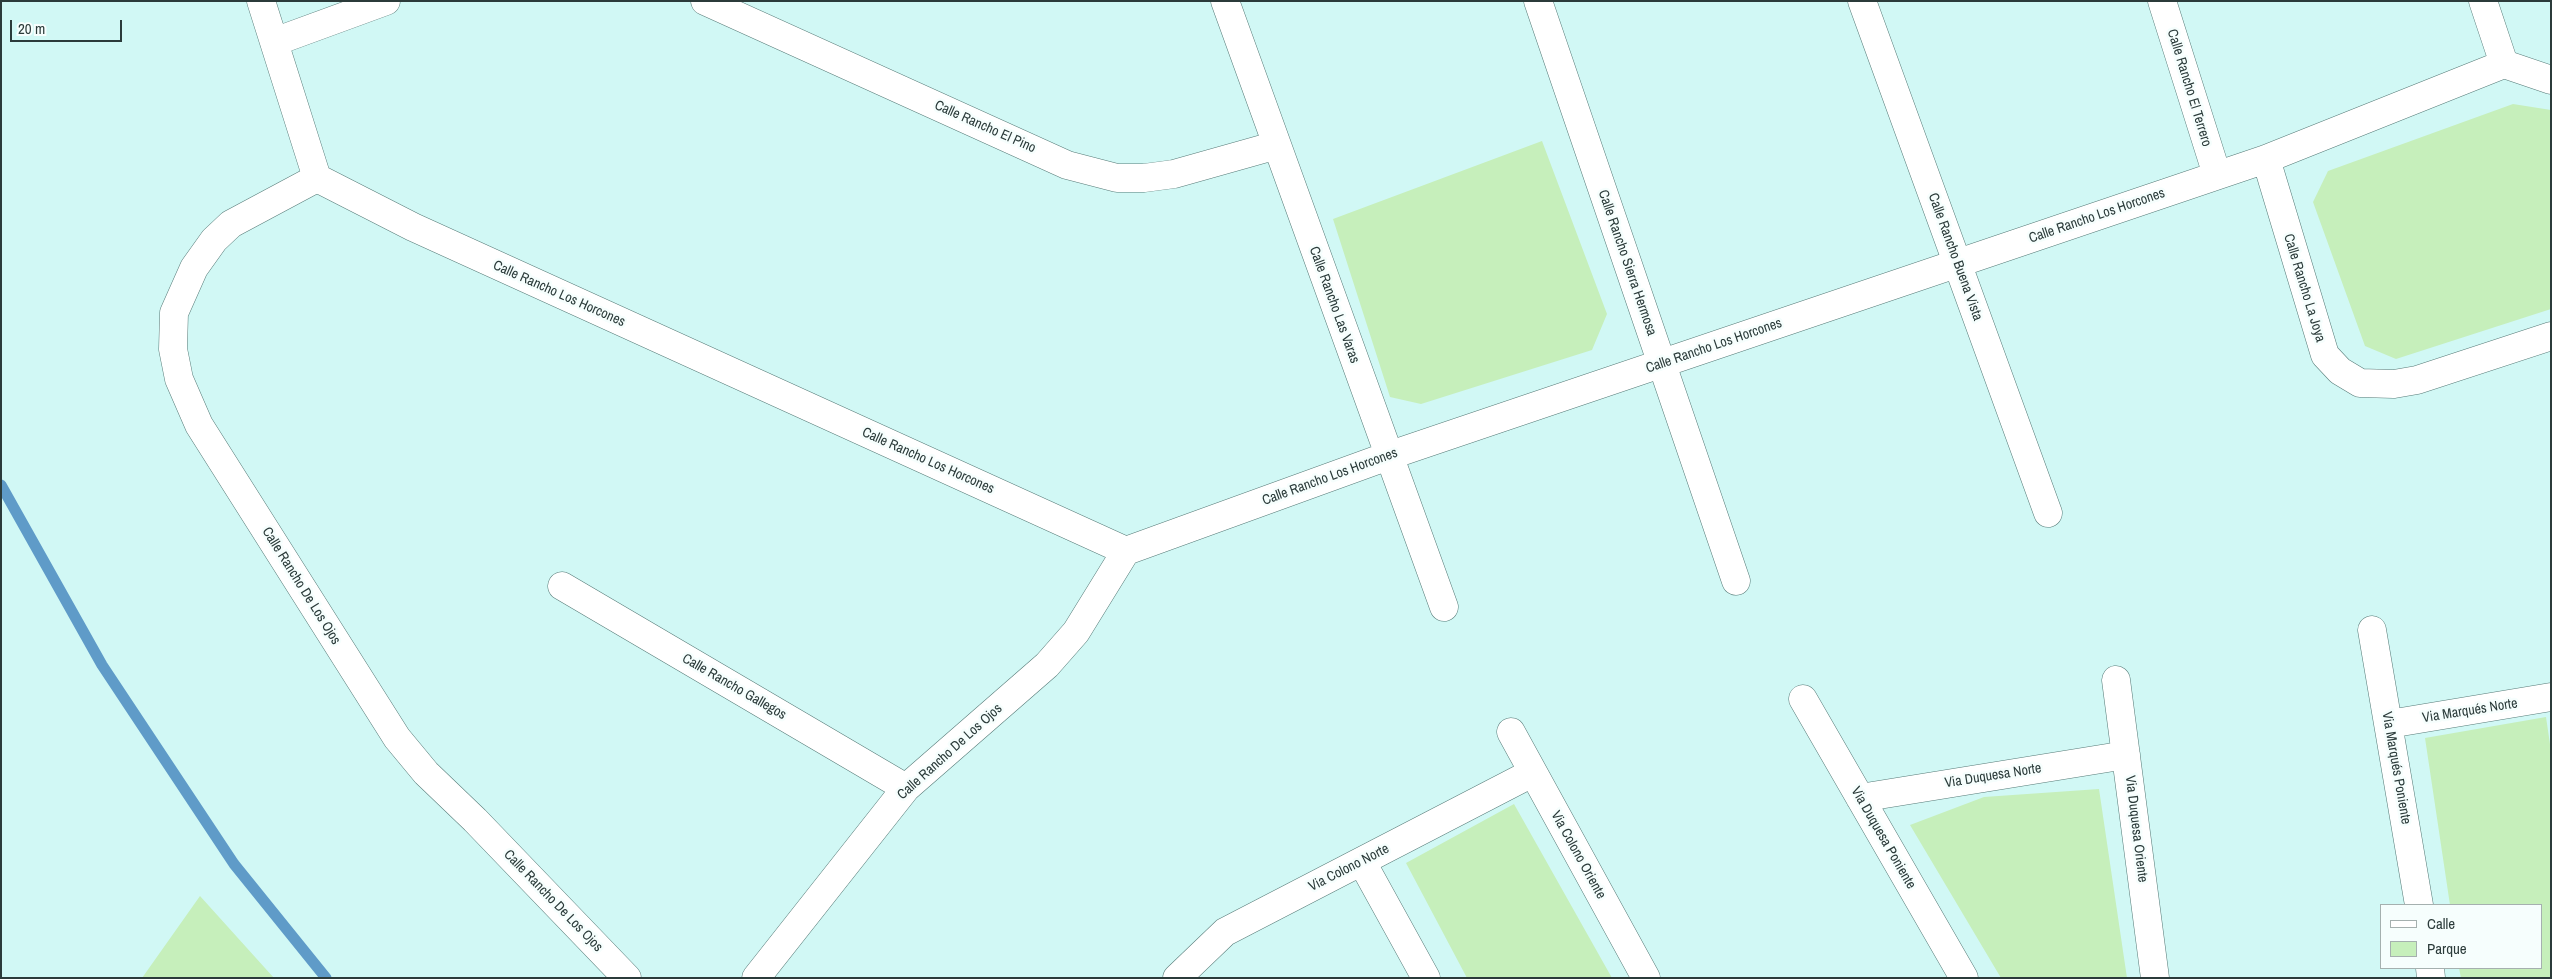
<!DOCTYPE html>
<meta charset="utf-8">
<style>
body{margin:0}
#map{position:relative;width:2552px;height:979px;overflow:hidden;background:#d1f8f5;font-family:"Archivo Narrow",sans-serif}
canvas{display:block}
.frame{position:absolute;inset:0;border:2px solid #2b3b3a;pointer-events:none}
.legend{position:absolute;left:2380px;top:904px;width:162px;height:65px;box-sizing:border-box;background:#f6fefd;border:1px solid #a5b0af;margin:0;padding:6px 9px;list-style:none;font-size:15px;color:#2b3b3a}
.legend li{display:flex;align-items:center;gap:10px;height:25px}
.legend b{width:25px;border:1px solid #a5b0af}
.scale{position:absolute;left:10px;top:20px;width:112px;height:22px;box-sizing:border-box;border:2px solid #2b3b3a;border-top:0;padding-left:6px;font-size:15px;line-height:18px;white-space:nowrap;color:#2b3b3a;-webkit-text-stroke:4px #f6fefd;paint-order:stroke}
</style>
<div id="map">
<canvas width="2552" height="979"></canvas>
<div class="frame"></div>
<ul class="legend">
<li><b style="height:6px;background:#fff"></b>Calle</li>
<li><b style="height:14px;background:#c6efbb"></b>Parque</li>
</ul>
<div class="scale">20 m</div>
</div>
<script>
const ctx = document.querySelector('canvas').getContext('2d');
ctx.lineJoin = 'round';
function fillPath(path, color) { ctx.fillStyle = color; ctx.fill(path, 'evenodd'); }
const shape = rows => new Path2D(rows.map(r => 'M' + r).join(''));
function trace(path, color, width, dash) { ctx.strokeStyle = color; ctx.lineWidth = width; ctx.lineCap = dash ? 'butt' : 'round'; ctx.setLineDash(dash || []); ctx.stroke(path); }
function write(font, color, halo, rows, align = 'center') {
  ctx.font = font + ' "Archivo Narrow",sans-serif'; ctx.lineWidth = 5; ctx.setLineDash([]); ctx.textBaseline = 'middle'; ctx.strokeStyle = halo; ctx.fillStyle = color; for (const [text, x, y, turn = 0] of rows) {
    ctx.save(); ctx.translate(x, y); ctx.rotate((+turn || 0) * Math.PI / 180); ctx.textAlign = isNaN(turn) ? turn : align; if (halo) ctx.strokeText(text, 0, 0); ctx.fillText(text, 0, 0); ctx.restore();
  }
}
const green = shape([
 [2513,104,2551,110,2551,309,2396,359,2365,346,2313,202,2328,171],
 [1542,141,1607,314,1592,350,1421,404,1390,397,1333,219],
 [2546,717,2551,751,2551,978,2461,978,2459,968,2541,968,2541,905,2450,905,2425,738],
 [2099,789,2127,978,2001,978,1910,825,1984,797],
 [1514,804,1612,978,1467,978,1406,863],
 [200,896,274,978,142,978]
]);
const stream = shape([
 [1,485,102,665,234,864,326,978]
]);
const minor = shape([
 [261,1,317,178,413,227,1126,551,1388,456,2266,159,2504,64,2551,80],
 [705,1,1067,165,1117,178,1144,178,1174,174,1277,145],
 [1225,1,1444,607],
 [1538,1,1736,581],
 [1862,1,2048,513],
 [2162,1,2217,175],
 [2483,1,2504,64],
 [274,42,386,1],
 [2266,159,2325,355,2340,371,2360,383,2394,384,2417,380,2551,336],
 [317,178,231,224,214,240,194,268,174,313,173,349,179,379,199,425,397,738,426,773,475,820,627,978],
 [562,586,906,788],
 [2372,630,2419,905],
 [2116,680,2155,978],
 [1803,699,1964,978],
 [2389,724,2551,697],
 [1511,732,1646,978],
 [1860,798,2126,755],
 [1362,862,1426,978],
 [2430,968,2431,978],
 [756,978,906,788,1047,665,1076,632,1126,551],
 [1177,978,1225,932,1532,773]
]);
const streetNames = [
 ["Calle Rancho El Terrero",2189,88,73],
 ["Calle Rancho El Pino",985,127,24],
 ["Calle Rancho Los Horcones",2097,216,-19],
 ["Calle Rancho Buena Vista",1955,257,70],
 ["Calle Rancho Sierra Hermosa",1627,263,71],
 ["Calle Rancho La Joya",2304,288,73],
 ["Calle Rancho Los Horcones",559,294,24],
 ["Calle Rancho Las Varas",1334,305,70],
 ["Calle Rancho Los Horcones",1714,346,-19],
 ["Calle Rancho Los Horcones",928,461,24],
 ["Calle Rancho Los Horcones",1330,477,-20],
 ["Calle Rancho De Los Ojos",301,586,58],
 ["Calle Rancho Gallegos",734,687,30],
 ["Via Marqués Norte",2470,711,-9],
 ["Calle Rancho De Los Ojos",950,752,-42],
 ["Via Marqués Poniente",2396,768,80],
 ["Via Duquesa Norte",1993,776,-9],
 ["Via Duquesa Oriente",2136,829,83],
 ["Via Duquesa Poniente",1883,838,60],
 ["Via Colono Oriente",1578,855,61],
 ["Via Colono Norte",1349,868,-27],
 ["Calle Rancho De Los Ojos",553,901,46]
];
fillPath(green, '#c6efbb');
trace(stream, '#5f9bc8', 11);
trace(minor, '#577b78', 29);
trace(minor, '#fff', 28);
write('14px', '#2b3b3a', '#f6fefd', streetNames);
</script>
